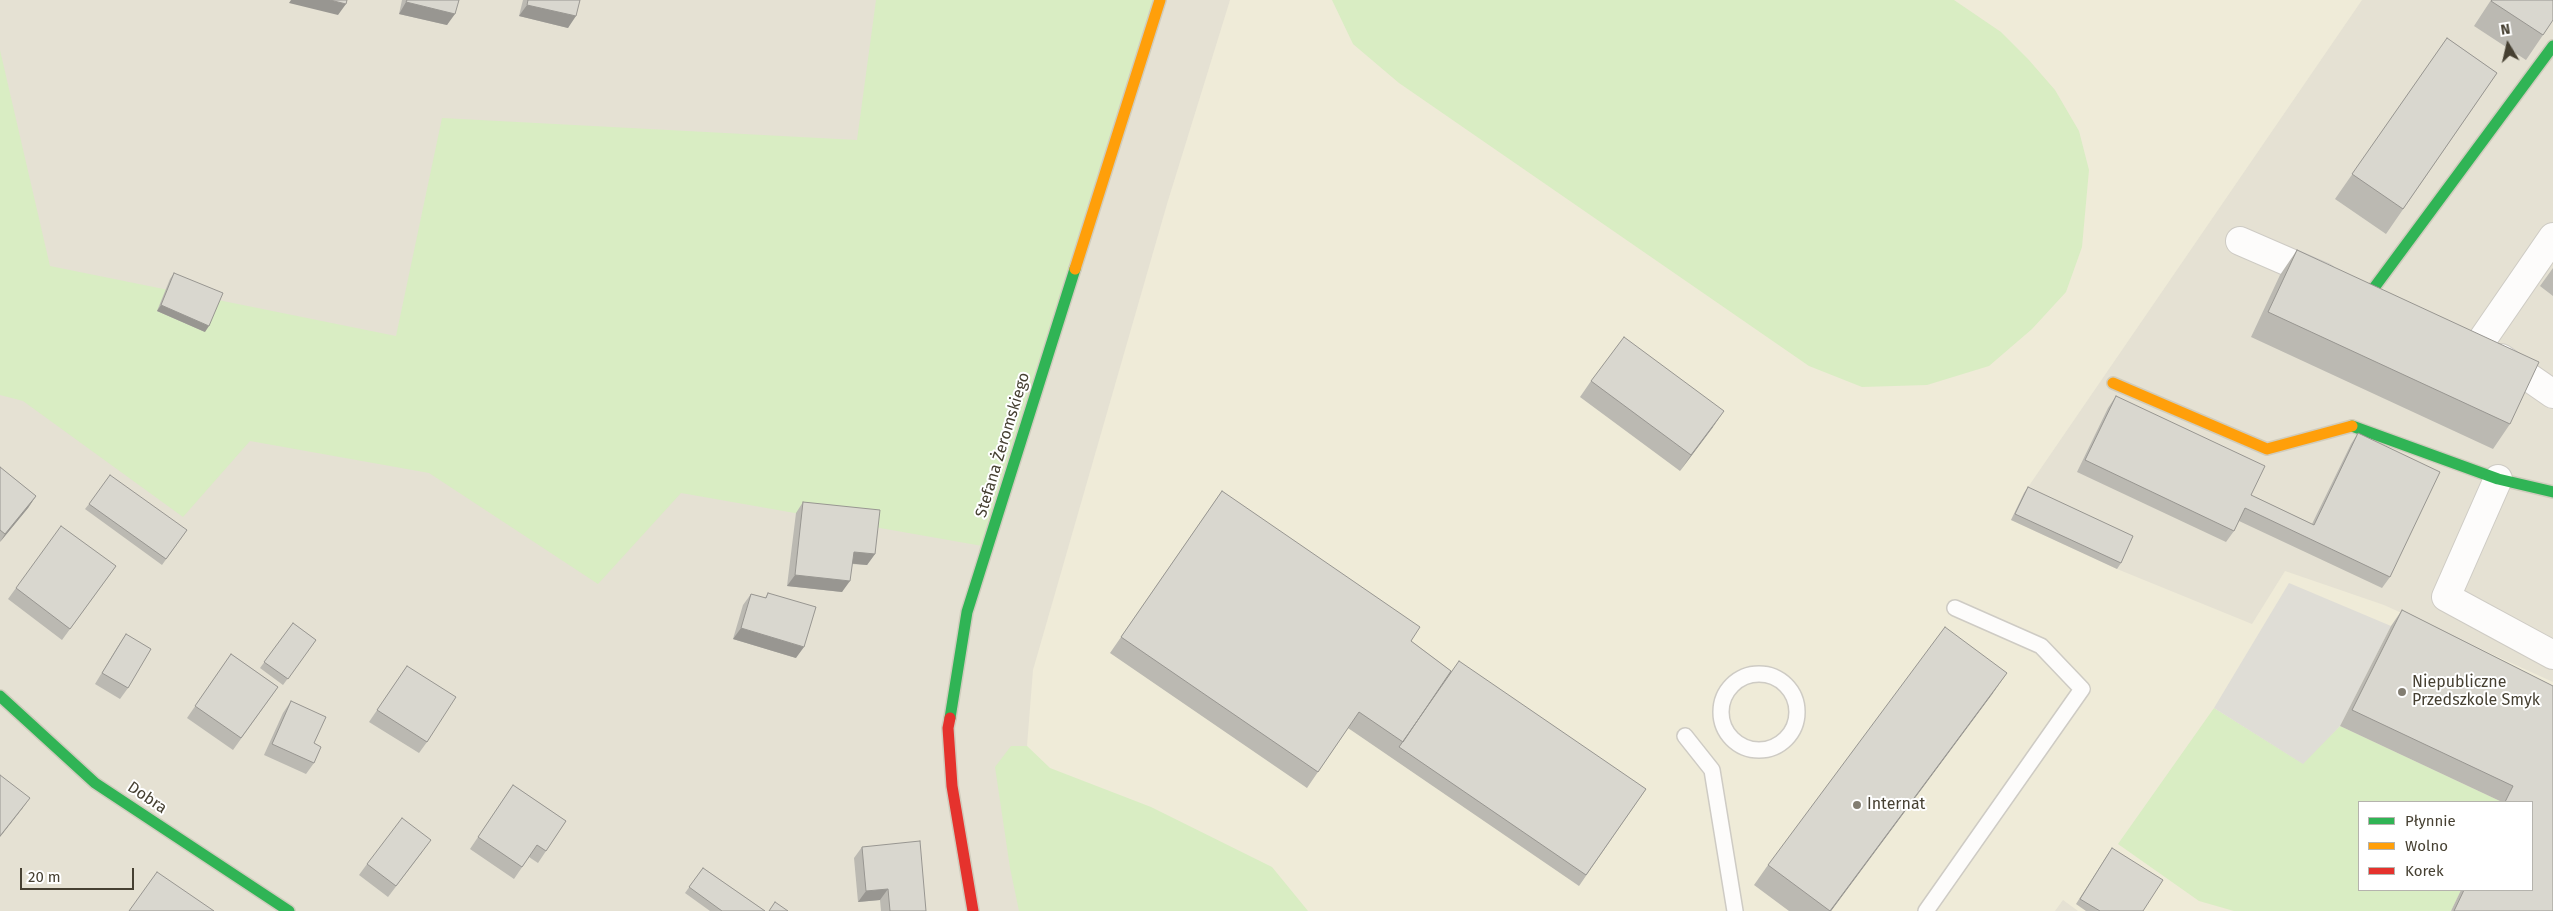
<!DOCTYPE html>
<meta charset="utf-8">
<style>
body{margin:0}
#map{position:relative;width:2553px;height:911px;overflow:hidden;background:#f0eee7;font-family:"Fira Sans",sans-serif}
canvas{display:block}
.legend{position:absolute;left:2358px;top:801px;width:175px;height:90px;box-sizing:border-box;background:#fff;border:1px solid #b5b3ad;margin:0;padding:6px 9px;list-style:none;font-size:15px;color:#464032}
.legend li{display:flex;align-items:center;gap:10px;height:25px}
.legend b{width:25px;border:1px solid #b5b3ad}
.north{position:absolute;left:2483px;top:20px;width:50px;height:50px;-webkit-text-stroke:4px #fff;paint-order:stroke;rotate:351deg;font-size:14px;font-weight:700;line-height:20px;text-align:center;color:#464032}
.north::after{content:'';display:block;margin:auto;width:18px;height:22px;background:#464032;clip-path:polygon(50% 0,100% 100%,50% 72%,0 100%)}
.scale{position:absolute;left:20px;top:868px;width:114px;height:22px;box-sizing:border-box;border:2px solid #464032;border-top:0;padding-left:6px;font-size:15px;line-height:18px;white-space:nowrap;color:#464032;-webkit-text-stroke:4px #fff;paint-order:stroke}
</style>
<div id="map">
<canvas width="2553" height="911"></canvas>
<ul class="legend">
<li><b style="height:6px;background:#30b455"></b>Płynnie</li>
<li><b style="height:6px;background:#ff9f0a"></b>Wolno</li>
<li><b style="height:6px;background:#e5322d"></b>Korek</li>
</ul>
<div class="north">N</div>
<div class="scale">20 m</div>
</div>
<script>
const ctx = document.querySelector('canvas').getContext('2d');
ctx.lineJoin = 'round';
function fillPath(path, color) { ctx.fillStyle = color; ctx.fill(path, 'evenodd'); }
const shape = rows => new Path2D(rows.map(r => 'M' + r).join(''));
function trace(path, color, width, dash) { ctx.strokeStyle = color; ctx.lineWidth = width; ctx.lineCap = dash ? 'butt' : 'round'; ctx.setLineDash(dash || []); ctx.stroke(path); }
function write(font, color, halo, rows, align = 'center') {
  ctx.font = font + ' "Fira Sans",sans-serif'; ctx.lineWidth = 4; ctx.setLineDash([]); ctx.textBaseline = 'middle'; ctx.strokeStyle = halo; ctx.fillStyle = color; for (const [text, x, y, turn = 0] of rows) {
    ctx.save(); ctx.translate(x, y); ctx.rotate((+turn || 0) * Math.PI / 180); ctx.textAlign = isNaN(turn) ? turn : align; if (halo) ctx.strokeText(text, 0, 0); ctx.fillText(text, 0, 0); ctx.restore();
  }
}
const residential = shape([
 [0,0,2553,0,2553,911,0,911],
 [2359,802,2532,802,2532,890,2359,890]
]);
const education = shape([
 [1230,0,2362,0,2024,493,2011,520,2117,569,2252,624,2285,571,2384,605,2553,682,2553,911,2078,911,2063,900,2055,911,1198,911,1051,879,1027,746,1033,670,1167,204],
 [2359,802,2532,802,2532,890,2359,890]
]);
const green = shape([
 [876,0,1160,0,988,547,681,493,598,584,429,473,250,441,183,517,23,401,0,395,0,50,50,266,396,336,442,118,857,140],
 [1332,0,1954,0,2001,32,2028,59,2055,90,2079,131,2089,170,2082,247,2066,292,2032,329,1989,366,1927,385,1862,387,1809,366,1399,83,1353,44],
 [2214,708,2302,763,2340,726,2502,802,2359,802,2359,890,2461,890,2451,911,2234,911,2199,901,2118,844],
 [1011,746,1027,746,1050,768,1151,807,1272,867,1308,911,1019,911,1010,868,995,767]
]);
const parking = shape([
 [2289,583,2391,626,2340,726,2303,764,2214,708]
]);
const lane = shape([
 '1721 712a38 38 0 1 1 76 0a38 38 0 1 1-76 0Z',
 [1685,736,1712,770,1735,911],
 [1926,911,2082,689,2041,646,1955,608]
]);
const street = shape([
 [2240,241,2323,277],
 [2480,343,2553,237],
 [2501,358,2553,394],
 [2498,479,2446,597,2553,655]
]);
const fast = shape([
 [2368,296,2553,46],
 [2352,426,2498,479,2553,492],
 [0,696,95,783,289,911],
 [950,718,967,612,1075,269]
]);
const slow = shape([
 [1075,269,1160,0],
 [2113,383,2267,449,2352,426]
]);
const jam = shape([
 [950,718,948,728,952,786,973,911]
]);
const wall = shape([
 [402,0,459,0,447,25,399,14],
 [523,0,580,0,568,28,519,16],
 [2491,0,2553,0,2543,35,2526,60,2474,26],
 [2447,38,2497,73,2386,234,2335,199],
 [2297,250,2510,424,2493,449,2251,337,2280,275],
 [2553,268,2553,296,2540,286],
 [174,273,205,332,157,311,170,279],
 [1591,381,1713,427,1680,471,1580,397],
 [2116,396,2251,495,2312,524,2351,444,2358,433,2390,577,2382,588,2239,521,2234,531,2226,542,2077,472,2108,408],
 [0,467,36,496,28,508,0,542],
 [2028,487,2121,563,2117,569,2011,520,2024,493],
 [1222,491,1411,641,1451,671,1646,789,1579,886,1348,728,1307,788,1110,653],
 [803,502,875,554,867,565,852,564,842,592,787,586,796,513],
 [89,504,187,530,162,565,85,509],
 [116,566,62,640,8,599,16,588],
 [768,593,796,658,733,639,743,605,751,594,765,598],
 [2402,610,2553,686,2553,911,2451,911,2461,890,2532,890,2532,802,2502,802,2340,726,2391,626],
 [293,623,316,640,283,685,260,668],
 [126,634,128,688,120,699,95,684,118,646],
 [231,654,278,687,233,750,187,718],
 [407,666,427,742,419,753,369,722],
 [1993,693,1831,911,1789,911,1754,885,1768,865],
 [291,701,314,743,314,763,306,774,264,755,283,713],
 [513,785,566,821,538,863,529,857,514,879,470,849],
 [862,847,926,911,881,911,880,900,858,902,854,858],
 [423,851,388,897,359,875,367,864],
 [2108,854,2143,911,2086,911,2076,904],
 [703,868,765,911,710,911,685,893]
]);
const shadedWall = shape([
 [291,0,330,0,346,4,338,15,289,3],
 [406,2,455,14,447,25,399,14],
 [527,5,576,16,568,28,519,16],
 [161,305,209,326,205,332,157,311],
 [1724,411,1713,427,1680,471,1691,455],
 [36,496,28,508,0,542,5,534],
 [854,552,875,554,867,565,846,563],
 [795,575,850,581,842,592,787,586],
 [741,628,804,647,796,658,733,639],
 [2007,673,1993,693,1831,911,1830,911],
 [30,798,22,809,0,837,0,836],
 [888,889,880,900,858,902,866,891]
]);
const building = shape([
 [330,0,347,0,346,4,330,0],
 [407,0,459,0,455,14,406,2,407,0],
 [528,0,580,0,576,16,527,5,528,0],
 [2492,0,2553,0,2553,20,2543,35,2491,1,2492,0],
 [2447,38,2497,73,2403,209,2352,174,2447,38],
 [2297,250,2539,362,2510,424,2268,312,2297,250],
 [174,273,223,293,209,326,161,305,174,273],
 [1624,337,1724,411,1691,455,1591,381,1624,337],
 [2116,396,2265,466,2251,495,2314,525,2358,433,2440,472,2390,577,2245,508,2234,531,2085,460,2116,396],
 [0,467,36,496,5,534,0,530,0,467],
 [110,475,187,530,166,559,89,504,110,475],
 [2028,487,2133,536,2121,563,2015,514,2028,487],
 [1222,491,1420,627,1411,641,1451,671,1403,742,1359,712,1318,772,1121,637,1222,491],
 [803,502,880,510,875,554,854,552,850,581,795,575,803,502],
 [61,526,116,566,70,629,16,588,61,526],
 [768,593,816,607,804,647,741,628,751,594,766,598,768,593],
 [2402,610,2553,686,2553,911,2454,911,2464,890,2532,890,2532,802,2505,802,2513,786,2352,710,2402,610],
 [293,623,316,640,288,679,264,662,293,623],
 [1945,627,2007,673,1830,911,1768,865,1945,627],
 [126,634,151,649,128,688,102,673,126,634],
 [231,654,278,687,241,738,195,706,231,654],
 [1459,661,1646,789,1586,875,1399,747,1459,661],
 [407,666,456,697,427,742,377,710,407,666],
 [291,701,326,717,314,743,321,747,314,763,272,744,291,701],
 [0,775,30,798,0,836,0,775],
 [513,785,566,821,546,851,537,845,522,867,478,837,513,785],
 [402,818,431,840,396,886,367,864,402,818],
 [920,841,926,911,890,911,888,889,866,891,862,847,920,841],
 [2112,848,2163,880,2143,911,2100,911,2080,899,2112,848],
 [703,868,765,911,722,911,689,887,703,868],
 [157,872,214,911,129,911,157,872],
 [775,902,788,911,769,911,775,902]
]);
const markers = [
 [2402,692,5,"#827d71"],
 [1857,805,5,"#827d71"]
];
const streetNames = [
 ["Stefana Żeromskiego",1003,445,-73],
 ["Dobra",147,798,34]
];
const poiNames = [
 ["Niepubliczne",2412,683],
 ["Przedszkole Smyk",2412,701],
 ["Internat",1867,805]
];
fillPath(residential, '#e5e1d3');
fillPath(education, '#efebd8');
fillPath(green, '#d9edc3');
fillPath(parking, '#dfddd6');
trace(lane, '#cecbc4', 18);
trace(street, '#cecbc4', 30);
trace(fast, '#d0ccbd', 14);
trace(slow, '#d0ccbd', 14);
trace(jam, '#d0ccbd', 14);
trace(lane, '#fdfcfb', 15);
trace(street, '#fdfcfb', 28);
trace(fast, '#30b455', 11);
trace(slow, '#ff9f0a', 11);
trace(jam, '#e5322d', 11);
fillPath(wall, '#bbb9b2');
fillPath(shadedWall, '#989691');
fillPath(building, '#d9d7cf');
trace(building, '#989691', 1);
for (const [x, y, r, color] of markers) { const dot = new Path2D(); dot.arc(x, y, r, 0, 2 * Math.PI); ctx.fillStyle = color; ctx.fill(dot); trace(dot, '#fff', 2); }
write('16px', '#464032', '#fff', streetNames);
write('16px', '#464032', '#fff', poiNames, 'left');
</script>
